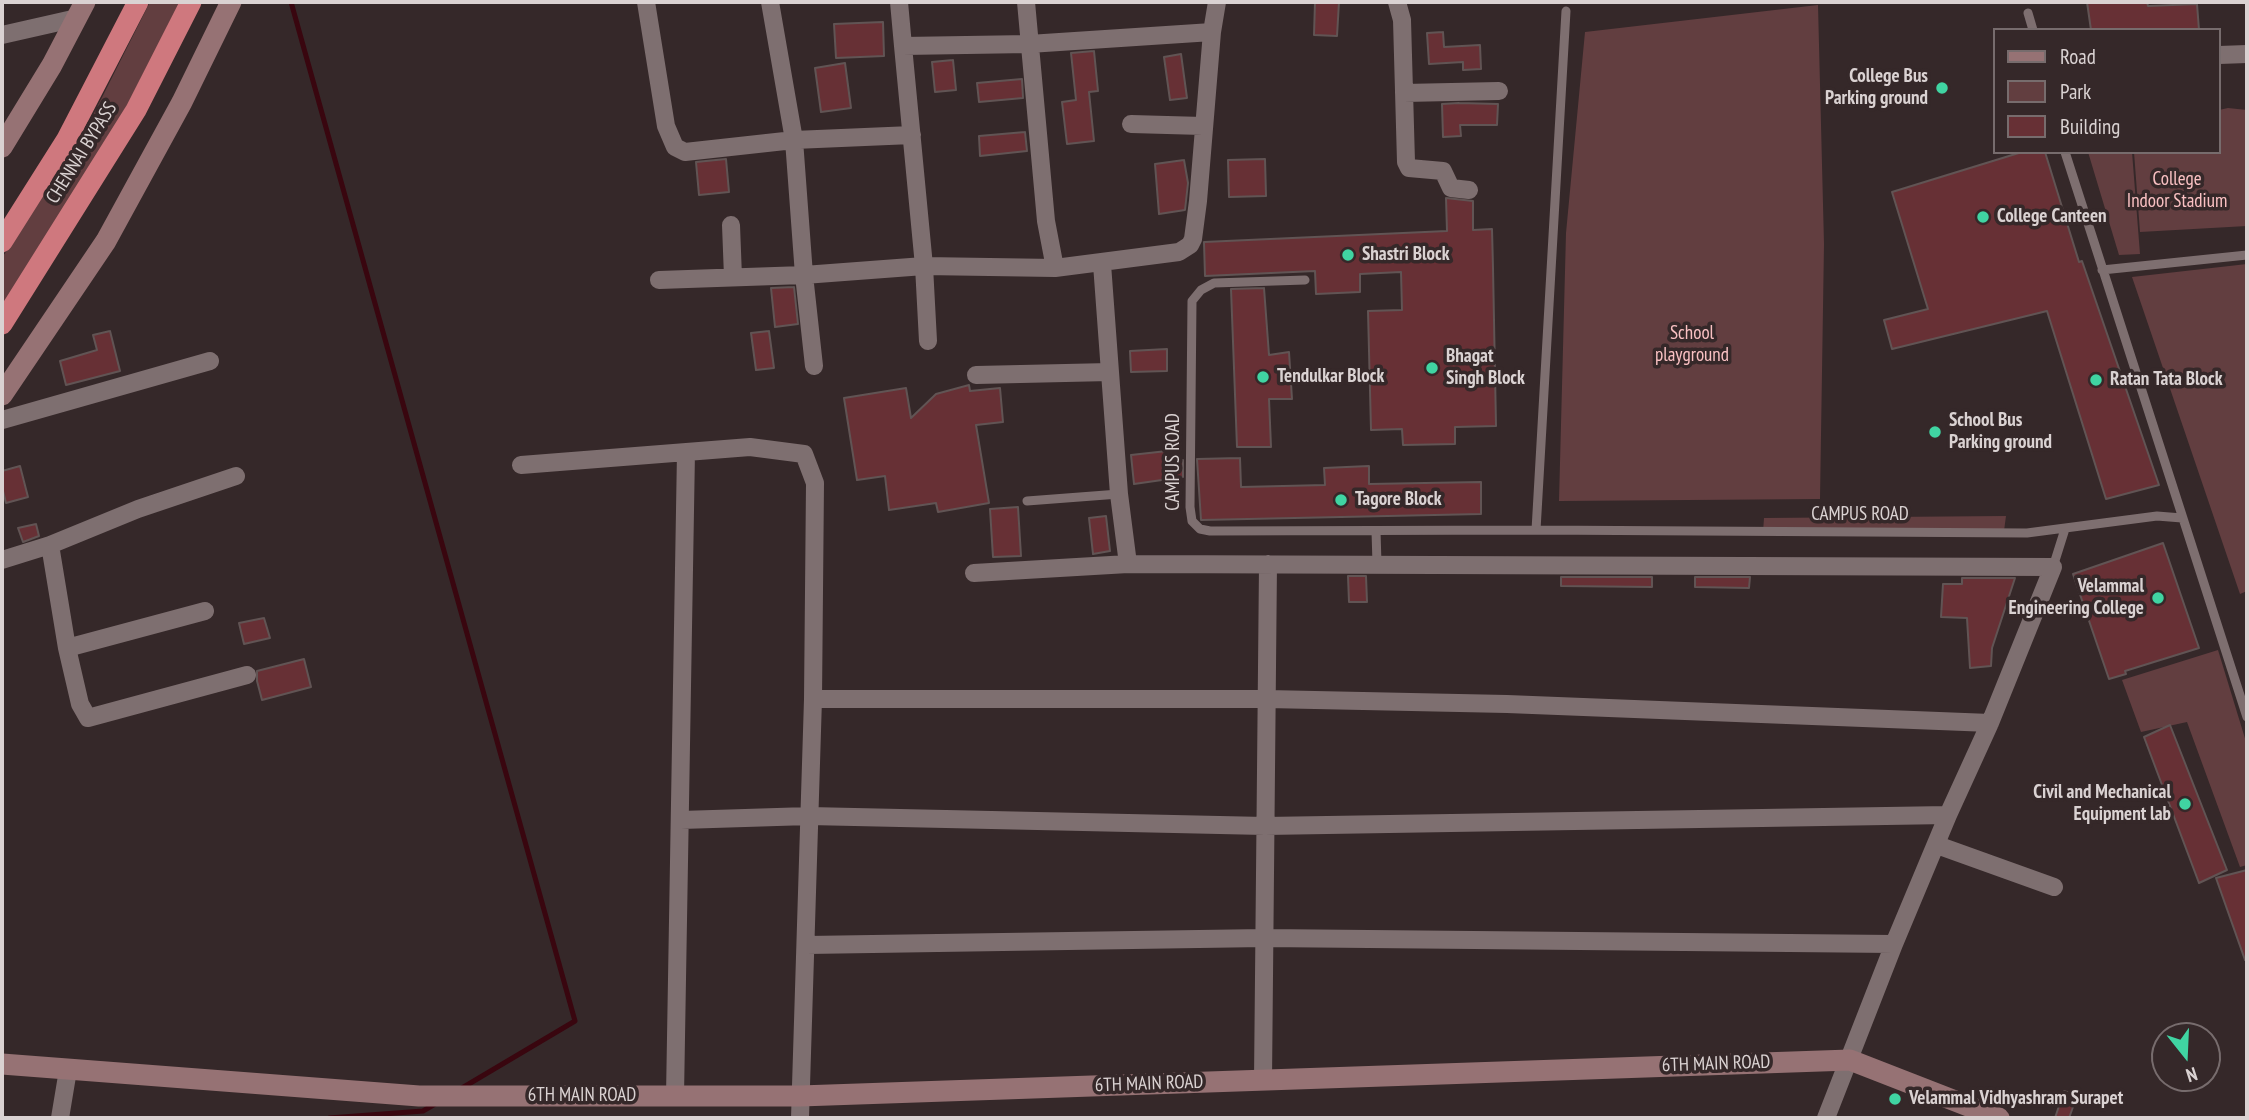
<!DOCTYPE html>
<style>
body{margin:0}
#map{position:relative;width:2249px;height:1120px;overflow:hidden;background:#352829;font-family:"PT Sans Narrow",sans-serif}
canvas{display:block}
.frame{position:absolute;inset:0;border:4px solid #dad2d2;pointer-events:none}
.legend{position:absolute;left:1993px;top:28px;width:228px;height:126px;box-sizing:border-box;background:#352829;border:2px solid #776c6d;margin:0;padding:9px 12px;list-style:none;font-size:21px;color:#dad2d2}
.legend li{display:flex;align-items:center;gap:14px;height:35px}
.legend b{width:35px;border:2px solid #776c6d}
.north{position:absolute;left:2151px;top:1022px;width:70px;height:70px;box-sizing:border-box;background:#352829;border:2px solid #776c6d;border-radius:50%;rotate:162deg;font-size:19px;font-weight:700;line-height:28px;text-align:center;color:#dad2d2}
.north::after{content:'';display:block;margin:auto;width:24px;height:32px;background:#40d4a2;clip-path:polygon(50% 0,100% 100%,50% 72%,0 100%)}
</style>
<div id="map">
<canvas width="2249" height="1120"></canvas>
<div class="frame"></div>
<ul class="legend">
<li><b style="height:9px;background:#967274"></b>Road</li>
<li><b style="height:19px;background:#623e40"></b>Park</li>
<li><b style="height:19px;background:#673035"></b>Building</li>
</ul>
<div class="north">N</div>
</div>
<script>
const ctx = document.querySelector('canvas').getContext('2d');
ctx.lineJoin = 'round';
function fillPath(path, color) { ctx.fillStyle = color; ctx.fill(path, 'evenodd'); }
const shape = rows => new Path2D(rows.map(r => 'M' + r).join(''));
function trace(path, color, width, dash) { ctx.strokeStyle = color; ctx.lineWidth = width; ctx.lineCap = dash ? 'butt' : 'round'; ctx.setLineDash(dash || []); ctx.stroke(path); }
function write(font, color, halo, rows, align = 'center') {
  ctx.font = font + ' "PT Sans Narrow",sans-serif'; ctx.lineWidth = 7; ctx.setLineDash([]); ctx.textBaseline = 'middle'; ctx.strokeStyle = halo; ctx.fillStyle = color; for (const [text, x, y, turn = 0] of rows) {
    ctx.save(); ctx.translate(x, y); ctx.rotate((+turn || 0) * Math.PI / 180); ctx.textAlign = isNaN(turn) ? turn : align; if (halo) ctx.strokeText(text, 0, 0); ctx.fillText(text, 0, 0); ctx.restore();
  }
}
const green = shape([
 [150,2,180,2,125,109,2,311,2,258,43,192,81,139],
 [1818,5,1824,244,1820,499,1559,501,1566,233,1585,32],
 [2228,108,2247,110,2247,226,2140,232,2134,152,2219,152,2219,110],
 [2088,152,2132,152,2140,254,2119,255],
 [2247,264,2247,591,2240,594,2132,277],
 [2006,516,2004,531,1763,532,1764,518],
 [2218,650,2247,745,2247,865,2240,867,2187,722,2141,732,2122,680]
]);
const stream = shape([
 [291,2,575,1021,462,1088],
 [329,1118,423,1111,435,1104]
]);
const building = shape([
 [1315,2,1339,2,1337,36,1314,35,1315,2],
 [2087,2,2147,2,2148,6,2197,4,2199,30,2091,30,2087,2],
 [883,22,884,56,836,58,834,24,883,22],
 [1443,32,1444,47,1480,45,1481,69,1463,70,1463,62,1429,64,1427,33,1443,32],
 [1094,51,1098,91,1089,92,1094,141,1067,144,1062,102,1076,100,1071,53,1094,51],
 [1181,54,1187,98,1170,100,1164,57,1181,54],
 [953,60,956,90,935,92,932,62,953,60],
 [845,63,851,108,821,112,815,68,845,63],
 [1022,79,1023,98,979,102,977,83,1022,79],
 [1459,103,1498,104,1497,125,1460,125,1461,136,1443,137,1442,104,1459,103],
 [1025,132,1027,151,980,156,979,136,1025,132],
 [2022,152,2045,152,2079,262,2082,261,2159,485,2106,499,2047,311,1892,349,1884,320,1928,309,1892,192,2022,152],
 [726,159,729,192,699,195,696,162,726,159],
 [1265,159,1266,196,1229,197,1228,160,1265,159],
 [1184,160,1188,183,1185,210,1159,214,1155,164,1184,160],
 [1446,198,1473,201,1473,230,1492,229,1493,268,1496,426,1455,427,1455,444,1403,445,1402,429,1371,430,1368,311,1402,310,1401,272,1360,274,1360,292,1316,294,1315,271,1205,276,1204,242,1447,231,1446,198],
 [794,287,798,324,775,327,771,288,794,287],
 [1264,288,1269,355,1289,352,1292,399,1269,399,1271,447,1237,447,1231,289,1264,288],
 [110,331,120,371,66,385,60,361,97,350,93,335,110,331],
 [769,331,774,368,756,370,751,333,769,331],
 [1167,349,1167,371,1131,372,1130,351,1167,349],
 [969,385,970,391,1000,388,1003,422,976,425,989,503,938,512,936,503,889,510,885,476,857,480,844,398,906,388,911,418,936,394,969,385],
 [1167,451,1168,460,1183,460,1183,477,1134,484,1131,455,1167,451],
 [1240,458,1241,487,1325,485,1324,468,1369,466,1369,484,1481,482,1481,514,1201,520,1197,459,1240,458],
 [20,466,28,497,6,503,2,487,2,471,20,466],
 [1018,507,1021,556,993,557,990,509,1018,507],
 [1106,516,1110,551,1093,554,1089,518,1106,516],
 [36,524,39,536,23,542,18,528,36,524],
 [2163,543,2199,648,2125,671,2126,674,2109,679,2073,574,2163,543],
 [1348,576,1366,576,1367,602,1349,602,1348,576],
 [1561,577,1652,577,1652,587,1561,586,1561,577],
 [1695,577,1750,577,1749,588,1695,587,1695,577],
 [1962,578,2015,578,1992,648,1991,666,1970,668,1967,618,1941,617,1943,584,1962,584,1962,578],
 [264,618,270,638,244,644,239,623,264,618],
 [304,659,311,687,262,700,257,681,257,671,304,659],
 [2170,725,2227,870,2199,883,2144,737,2170,725],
 [2247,870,2247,959,2245,960,2216,878,2247,870],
 [2064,1091,2077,1096,2069,1118,2055,1118,2064,1091]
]);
const lane = shape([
 [1566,11,1536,530,2027,533,2157,516,2182,518],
 [2028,13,2033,30],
 [2065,152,2247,717],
 [2102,270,2247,255],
 [1305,280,1214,283,1201,290,1192,301,1190,507,1192,521,1200,529,1210,531,1536,530],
 [1027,501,1119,494],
 [1376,531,1377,564],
 [2053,567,2065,529]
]);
const street = shape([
 [646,2,666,126,675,147,685,152,794,140,912,135],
 [770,2,794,140,804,275,814,366],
 [899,2,903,46],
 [1026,2,1046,221,1055,268],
 [1397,2,1402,20,1406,162,1409,168,1443,171,1451,188,1469,190],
 [2,35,77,18],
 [2219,55,2247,54],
 [1404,93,1499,91],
 [1131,124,1203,126],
 [731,225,733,277],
 [1102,264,1119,494,1128,564],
 [659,280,804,275,924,266,1055,268,1179,252,1190,245,1193,239,1198,201,1212,32,1217,2],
 [928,341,924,266,903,46,1029,44,1212,32],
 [976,375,1110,372],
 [2,420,210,361],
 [521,465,750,447,804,454,815,483,813,699,800,1118],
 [50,545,67,648,80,704,88,718,247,675],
 [2,560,50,545,138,509,236,476],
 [974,573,1128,564,2053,567,1990,723,1948,815,1894,944,1826,1118],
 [67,648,205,611],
 [813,699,1267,699,1507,704,1990,723],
 [681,820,809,816,1265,826,1948,815],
 [1937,845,2054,887],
 [807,945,1264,938,1894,944],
 [1263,1080,1268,564],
 [675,1096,686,452],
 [60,1118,68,1070]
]);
const secondary = shape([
 [2,147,52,65,85,2],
 [2,395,106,241,182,102,231,2],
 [2,1064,419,1096,800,1096,1850,1060,1999,1118]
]);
const highway = shape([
 [2,242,67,139,138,2],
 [2,324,136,110,191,2]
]);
const markers = [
 [1942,88,7,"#40d4a2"],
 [1983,217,7,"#40d4a2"],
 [1348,255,7,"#40d4a2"],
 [1432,368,7,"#40d4a2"],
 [1263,377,7,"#40d4a2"],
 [2096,380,7,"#40d4a2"],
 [1935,432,7,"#40d4a2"],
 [1341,500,7,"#40d4a2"],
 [2158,598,7,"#40d4a2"],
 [2185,804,7,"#40d4a2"],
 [1895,1099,7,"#40d4a2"]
];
const poiNames = [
 ["College Bus",1928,77,"right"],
 ["Parking ground",1928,99,"right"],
 ["College Canteen",1997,217],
 ["Shastri Block",1362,255],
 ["Bhagat",1446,357],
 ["Singh Block",1446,379],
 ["Tendulkar Block",1277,377],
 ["Ratan Tata Block",2110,380],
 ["School Bus",1949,421],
 ["Parking ground",1949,443],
 ["Tagore Block",1355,500],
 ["Velammal",2144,587,"right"],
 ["Engineering College",2144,609,"right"],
 ["Civil and Mechanical",2171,793,"right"],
 ["Equipment lab",2171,815,"right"],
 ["Velammal Vidhyashram Surapet",1909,1099]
];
const streetNames = [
 ["CHENNAI BYPASS",82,153,-58],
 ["CAMPUS ROAD",1174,462,-90],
 ["CAMPUS ROAD",1860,515],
 ["6TH MAIN ROAD",1716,1064,-2],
 ["6TH MAIN ROAD",1149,1084,-2],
 ["6TH MAIN ROAD",582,1096]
];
const parkNames = [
 ["College",2177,180],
 ["Indoor Stadium",2177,202],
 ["School",1692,334],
 ["playground",1692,356]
];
fillPath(green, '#623e40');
trace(stream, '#39060f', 5);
fillPath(building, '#673035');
trace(building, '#615454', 2);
trace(lane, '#7e6f70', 9);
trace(street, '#7e6f70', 18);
trace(secondary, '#967274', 21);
trace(highway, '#cf787e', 21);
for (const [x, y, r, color] of markers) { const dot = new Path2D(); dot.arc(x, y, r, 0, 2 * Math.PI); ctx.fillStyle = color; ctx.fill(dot); trace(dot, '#352829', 2.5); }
write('bold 19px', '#dad2d2', '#352829', poiNames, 'left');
write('19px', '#dad2d2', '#352829', streetNames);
write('19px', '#fac1c3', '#352829', parkNames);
</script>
